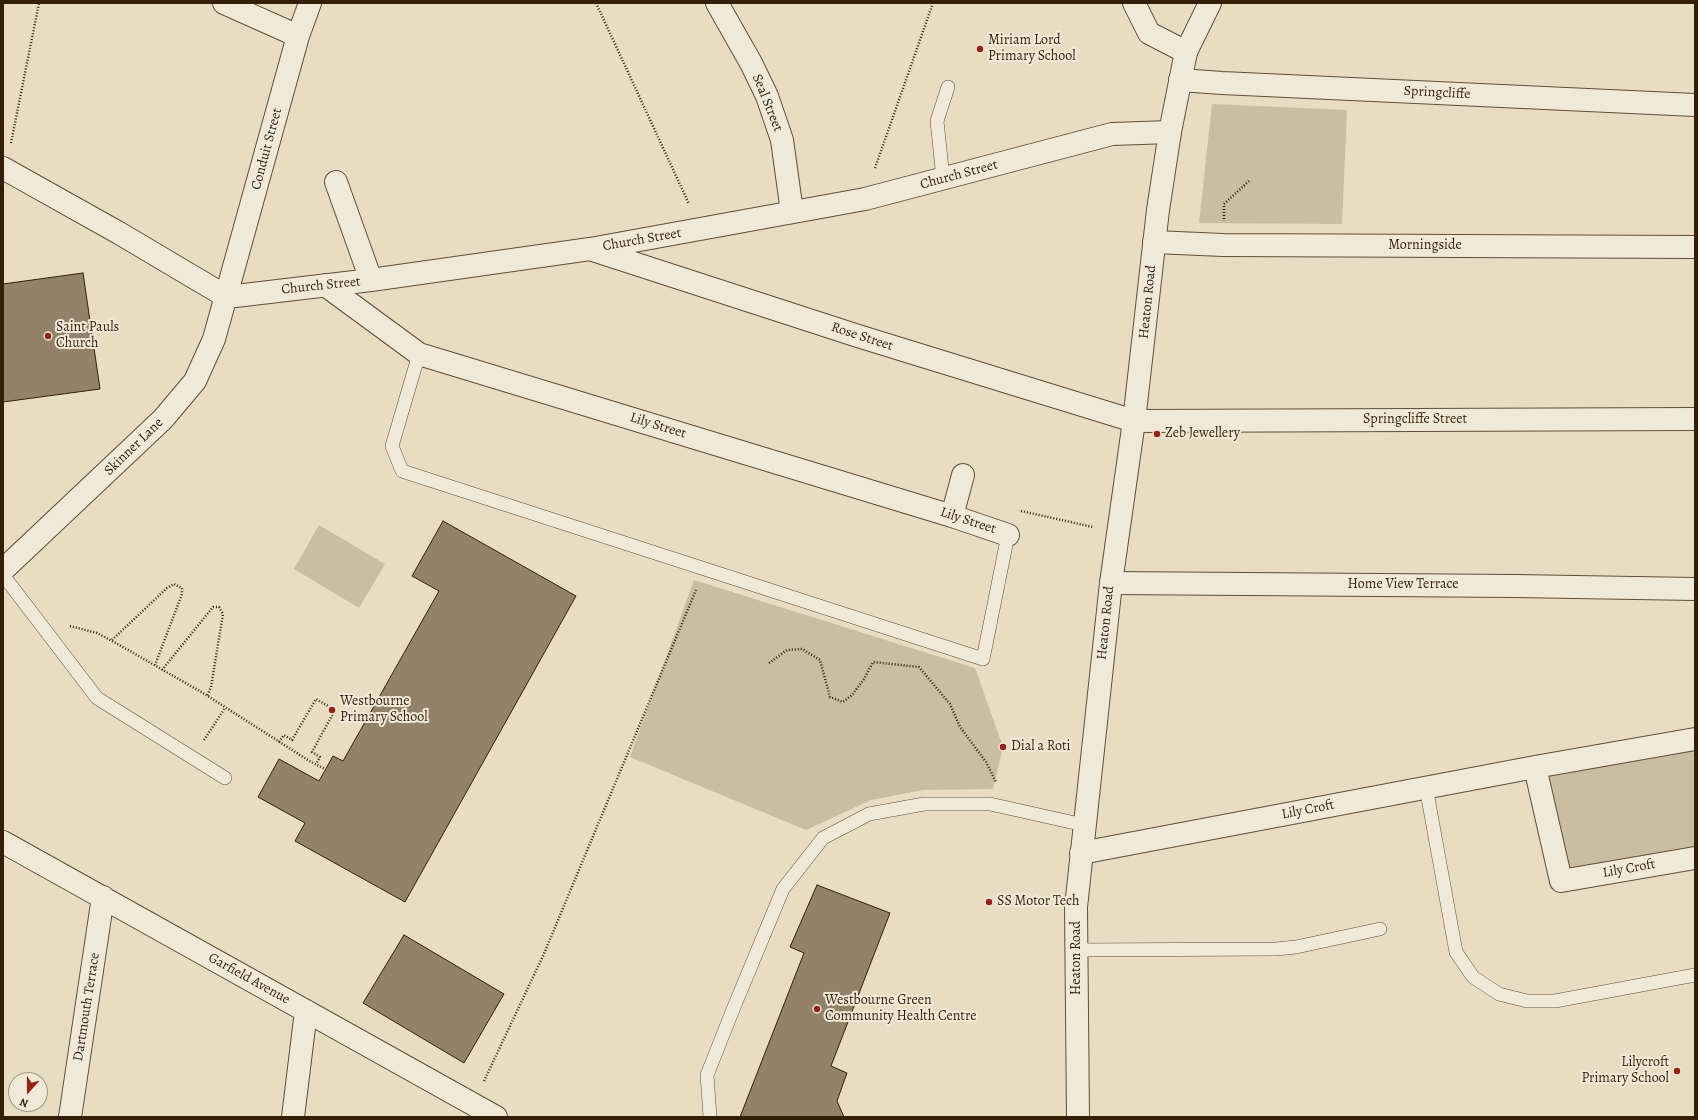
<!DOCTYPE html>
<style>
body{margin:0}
#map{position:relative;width:1698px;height:1120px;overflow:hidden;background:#e8ddc3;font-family:Alegreya,serif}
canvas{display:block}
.frame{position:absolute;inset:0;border:4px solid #331f07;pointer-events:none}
.north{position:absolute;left:8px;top:1072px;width:40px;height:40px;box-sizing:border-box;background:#f0e9d8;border:1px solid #a49884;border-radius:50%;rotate:201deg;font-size:11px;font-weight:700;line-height:16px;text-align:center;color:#331f07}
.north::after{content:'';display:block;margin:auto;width:14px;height:18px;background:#8f2418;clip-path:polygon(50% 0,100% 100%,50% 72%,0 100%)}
</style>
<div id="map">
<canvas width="1698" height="1120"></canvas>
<div class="frame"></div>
<div class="north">N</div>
</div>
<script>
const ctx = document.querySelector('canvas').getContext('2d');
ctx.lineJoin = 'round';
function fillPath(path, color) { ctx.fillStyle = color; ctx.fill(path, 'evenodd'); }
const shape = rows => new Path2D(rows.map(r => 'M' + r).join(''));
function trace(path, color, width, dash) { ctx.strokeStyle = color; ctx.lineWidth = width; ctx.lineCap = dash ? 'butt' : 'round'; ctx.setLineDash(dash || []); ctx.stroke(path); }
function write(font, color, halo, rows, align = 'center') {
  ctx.font = font + ' Alegreya,serif'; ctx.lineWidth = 4; ctx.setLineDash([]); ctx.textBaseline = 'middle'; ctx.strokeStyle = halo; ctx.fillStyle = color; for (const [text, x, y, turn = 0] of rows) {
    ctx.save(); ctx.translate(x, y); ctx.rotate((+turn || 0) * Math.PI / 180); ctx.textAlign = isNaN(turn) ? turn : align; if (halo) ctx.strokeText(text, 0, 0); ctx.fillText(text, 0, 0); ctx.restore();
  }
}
const green = shape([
 [1212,104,1347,110,1342,224,1199,223],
 [319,525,385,564,359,608,294,569],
 [694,580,975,668,1003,747,993,789,923,790,871,800,806,830,630,757],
 [1695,739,1695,858,1561,881,1535,767]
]);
const building = shape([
 [83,273,100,389,3,402,3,284,83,273],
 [443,521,576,596,405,902,295,841,305,823,258,797,279,759,319,781,333,756,343,761,439,591,412,576,443,521],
 [817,885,890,913,831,1066,847,1073,837,1101,844,1117,740,1117,804,953,790,947,817,885],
 [404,935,504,994,464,1063,363,1003,404,935]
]);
const path = shape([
 [596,3,689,204],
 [11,143,39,3],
 [875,168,933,3],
 [1224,219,1224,204,1249,181],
 [1021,511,1093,527],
 [70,626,97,633,116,643,203,693,311,762,325,769],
 [112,640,167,588,174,584,182,588,182,594,155,665],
 [769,663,787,650,802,649,820,660,830,697,843,702,852,695,864,679,873,662,919,667,950,704,960,727,986,762,996,782],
 [162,670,213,607,219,607,223,614,211,687,207,696],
 [204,740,225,708],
 [279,742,284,735,292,740,316,699,335,710,312,752,320,757,316,764],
 [484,1081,543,956,696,590]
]);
const service = shape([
 [943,179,937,121,948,87],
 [419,354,392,446,402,471,983,659,1008,535],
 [3,575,97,698,225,778],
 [1426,787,1456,952,1473,977,1499,994,1527,1001,1555,1001,1695,975],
 [1077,950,1276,949,1296,947,1380,929],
 [710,1117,707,1075,734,1007,783,889,823,838,869,814,924,804,990,804,1084,825]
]);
const minor = shape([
 [224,3,298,36],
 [717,3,751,63,767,96,782,140,792,212],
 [1134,3,1149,33,1186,52],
 [1180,80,1222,83,1695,105],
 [3,168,119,233,227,297,371,280,590,249,865,199,1112,134,1170,132],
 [336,182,371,280],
 [1154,242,1223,245,1695,247],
 [593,250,858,336,1134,421,1695,419],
 [325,285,419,354,952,516,1008,535],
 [952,516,963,475],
 [3,570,163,419,195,381,214,339,298,36,310,3],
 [1111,583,1515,586,1695,589],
 [1535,767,1561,881,1695,858],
 [3,842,496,1117],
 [1081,853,1535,767,1695,739],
 [70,1117,103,897],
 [293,1117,306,1011]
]);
const tertiary = shape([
 [1078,1117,1076,907,1111,583,1134,421,1158,210,1170,132,1186,52,1210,3]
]);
const markers = [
 [980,49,4,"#8f2418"],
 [48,336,4,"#8f2418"],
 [1157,434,4,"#8f2418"],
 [332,710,4,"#8f2418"],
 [1003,747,4,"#8f2418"],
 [989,902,4,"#8f2418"],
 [817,1009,4,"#8f2418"],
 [1677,1071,4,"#8f2418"]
];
const poiNames = [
 ["Miriam Lord",988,41],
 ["Primary School",988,57],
 ["Saint Pauls",56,328],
 ["Church",56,344],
 ["Zeb Jewellery",1165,434],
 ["Westbourne",340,702],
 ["Primary School",340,718],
 ["Dial a Roti",1011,747],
 ["SS Motor Tech",997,902],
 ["Westbourne Green",825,1001],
 ["Community Health Centre",825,1017],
 ["Lilycroft",1669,1063,"right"],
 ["Primary School",1669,1079,"right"]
];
const streetNames = [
 ["Springcliffe",1437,93,3],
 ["Seal Street",767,103,68],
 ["Conduit Street",267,149,-75],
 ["Church Street",959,175,-15],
 ["Church Street",642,240,-10],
 ["Morningside",1425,246],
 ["Church Street",321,286,-6],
 ["Heaton Road",1148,302,-84],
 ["Rose Street",862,337,18],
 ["Springcliffe Street",1415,420],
 ["Lily Street",658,426,17],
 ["Skinner Lane",134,447,-44],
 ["Lily Street",968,521,18],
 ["Home View Terrace",1403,585],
 ["Heaton Road",1106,623,-84],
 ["Lily Croft",1308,810,-11],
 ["Lily Croft",1629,869,-10],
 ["Heaton Road",1077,958,-90],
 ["Garfield Avenue",249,979,29],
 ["Dartmouth Terrace",87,1007,-81]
];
fillPath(green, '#c9bda3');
fillPath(building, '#918269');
trace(building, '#331f07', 1);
trace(service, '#604e36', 14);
trace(minor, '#604e36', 24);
trace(tertiary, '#604e36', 24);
trace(path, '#331f07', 2.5, [1, 2]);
trace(service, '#f0e9d8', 13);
trace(minor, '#f0e9d8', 22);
trace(tertiary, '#f0e9d8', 22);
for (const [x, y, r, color] of markers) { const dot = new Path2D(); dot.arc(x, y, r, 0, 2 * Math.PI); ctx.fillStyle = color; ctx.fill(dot); trace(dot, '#f0e9d8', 1.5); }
write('14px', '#331f07', '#f0e9d8', poiNames, 'left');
write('14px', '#331f07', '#f0e9d8', streetNames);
</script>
